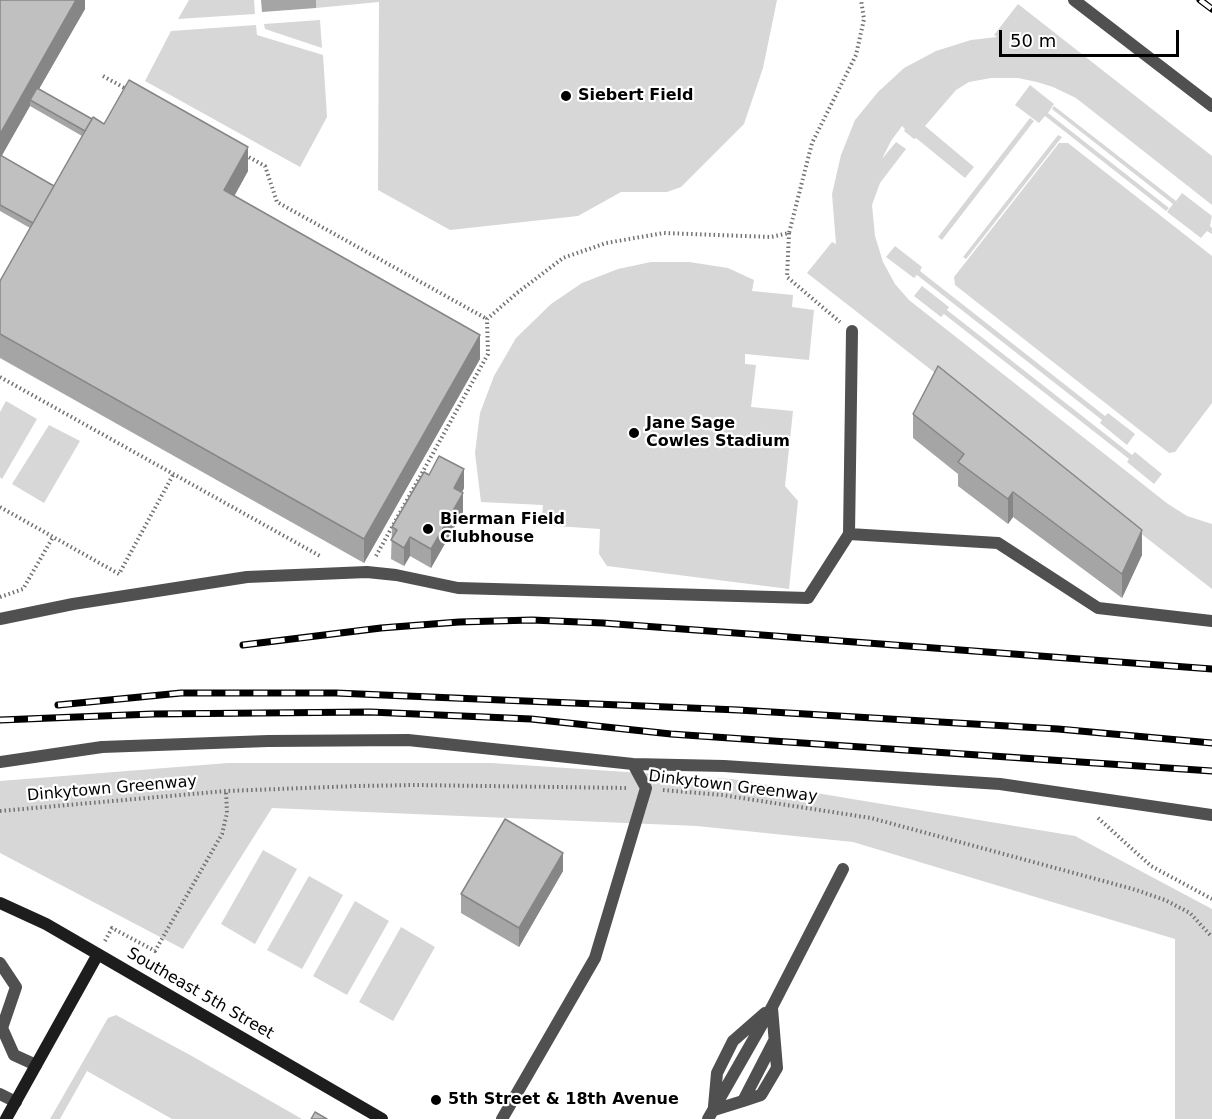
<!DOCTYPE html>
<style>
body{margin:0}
#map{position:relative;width:1212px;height:1119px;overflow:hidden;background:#fff;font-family:"DejaVu Sans",sans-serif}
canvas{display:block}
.scale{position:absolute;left:999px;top:30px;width:180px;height:27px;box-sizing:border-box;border:3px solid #000;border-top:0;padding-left:8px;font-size:18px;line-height:21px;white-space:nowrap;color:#000;-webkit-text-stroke:4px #fff;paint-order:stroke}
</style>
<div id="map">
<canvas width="1212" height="1119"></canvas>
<div class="scale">50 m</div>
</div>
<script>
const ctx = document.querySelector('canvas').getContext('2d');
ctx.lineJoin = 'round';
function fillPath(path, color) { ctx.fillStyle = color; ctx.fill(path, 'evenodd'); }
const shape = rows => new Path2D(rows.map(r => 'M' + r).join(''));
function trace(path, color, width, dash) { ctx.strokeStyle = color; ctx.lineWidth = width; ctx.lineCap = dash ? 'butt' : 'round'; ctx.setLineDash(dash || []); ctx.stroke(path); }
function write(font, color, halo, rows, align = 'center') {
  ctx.font = font + ' "DejaVu Sans",sans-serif'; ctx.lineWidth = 4.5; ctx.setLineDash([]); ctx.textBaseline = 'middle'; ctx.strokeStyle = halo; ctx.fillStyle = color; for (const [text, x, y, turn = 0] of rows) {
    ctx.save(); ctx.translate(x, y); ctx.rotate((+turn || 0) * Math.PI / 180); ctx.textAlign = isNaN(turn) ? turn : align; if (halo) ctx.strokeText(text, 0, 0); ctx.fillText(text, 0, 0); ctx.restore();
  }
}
const green = shape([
 [189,0,254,0,255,14,178,19],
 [315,0,777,0,763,68,744,124,681,187,667,192,621,192,578,216,450,230,378,190,379,2,316,8],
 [1018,4,1212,156,1212,205,1076,98,1053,87,1037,82,1018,78,991,78,969,82,956,90,925,126,974,167,965,178,916,138,914,139,904,131,905,129,902,126,891,141,882,159,896,142,906,149,880,183,872,205,875,236,883,262,895,284,909,300,1168,504,1187,516,1212,524,1212,589,807,273,832,242,836,244,832,194,841,155,855,120,878,92,904,68,936,51,971,40,997,37,994,35],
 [320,20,322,48,265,29,264,24],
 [256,25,257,35,323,55,327,117,300,167,145,81,171,31],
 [1030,85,1054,104,1048,113,1169,208,1166,211,1045,116,1039,123,1015,105],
 [1054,106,1176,201,1182,193,1212,216,1210,226,1212,228,1212,234,1207,231,1201,238,1167,212,1173,204,1052,109],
 [1030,118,1034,121,942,240,938,237],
 [1058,135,1062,137,966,259,963,257],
 [1059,143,1068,143,1212,256,1212,403,1175,452,1169,453,955,285,954,277],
 [895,246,922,267,920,271,1105,416,1108,413,1135,434,1127,445,1100,423,1102,420,917,275,914,278,886,257],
 [651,262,689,262,728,268,754,280,752,291,793,295,792,307,814,310,809,360,745,354,745,364,756,365,751,407,793,411,785,486,798,501,789,589,607,566,599,554,600,529,541,525,543,505,481,502,475,453,480,413,494,376,516,338,551,304,582,283,618,269],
 [922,286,949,307,947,310,1132,455,1135,452,1162,474,1154,484,1127,462,1129,459,944,314,941,317,914,296],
 [6,401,37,419,2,479,0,477,0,412],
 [49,425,80,441,44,503,12,484],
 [228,763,491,763,732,779,1075,836,1212,909,1212,1119,1175,1119,1175,939,853,842,697,826,272,808,183,949,0,853,0,781],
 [263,850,297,869,255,944,221,924],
 [309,876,343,895,302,969,267,950],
 [355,901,389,921,347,995,313,976],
 [401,927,435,947,393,1021,359,1002],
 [116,1015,190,1055,302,1119,172,1119,87,1071,60,1119,50,1119,108,1018]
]);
const path = shape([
 [103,76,128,90],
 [245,155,265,166,277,202,487,319],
 [789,233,787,277,840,322],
 [0,377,320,556],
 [0,507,119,574,173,475],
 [376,556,488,354,487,319,517,293,563,258,606,243,664,233,771,237,789,233,812,143,856,55,864,19,861,0],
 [0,597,23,589,53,537],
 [663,790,722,795,871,818,1133,889,1165,900,1190,913,1212,937],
 [0,811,226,791,357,786,415,785,626,788],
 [1098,818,1151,866,1212,899],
 [105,941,112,928,155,951,222,834,227,813,226,791]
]);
const lane = shape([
 [1074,0,1212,106],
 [849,534,852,331],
 [0,619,73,604,247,577,367,572,396,575,458,588,808,598,849,534,998,543,1098,608,1212,621],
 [0,762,102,747,268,741,408,740,633,764,724,766,1000,784,1212,815],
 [0,963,16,987,2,1028,14,1055,36,1065],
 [0,1094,16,1102],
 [743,1101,761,1095,777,1068,772,1008],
 [714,1106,717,1073,733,1041,765,1013],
 [714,1110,743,1101,774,1041],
 [502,1119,595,958,646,788,633,764],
 [708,1119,772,1007,843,869]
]);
const secondary = shape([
 [0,903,46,924,382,1119],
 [6,1119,98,954]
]);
const rail = shape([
 [1200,0,1212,9],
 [243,645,381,628,459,622,532,620,603,623,1212,669],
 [58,705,181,693,336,693,738,710,1058,729,1212,743],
 [0,720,153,714,370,712,531,719,671,734,1212,771]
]);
const wall = shape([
 [0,0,85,0,85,9,39,89,92,119,104,124,248,171,234,196,480,359,364,563,0,358,0,281,30,228,0,211],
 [30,106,82,136,54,186,1,156],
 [261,0,316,0,316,8,262,12],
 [913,414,1142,555,1122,598,1013,517,1008,524,958,486,958,474,913,438],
 [429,475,464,488,462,493,463,512,431,568,410,556,404,566,391,559,392,527],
 [563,871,519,947,461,913,461,894]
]);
const shadedWall = shape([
 [76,0,85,0,85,9,32,101,30,100,30,106,0,159,0,134],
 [248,147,248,171,224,215,224,190],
 [480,335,480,359,364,563,364,539],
 [464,469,464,488,454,507,454,488],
 [1013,492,1013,517,1008,524,1008,499],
 [463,493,463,512,431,568,431,549],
 [1142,530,1142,555,1122,598,1122,574],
 [410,537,410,556,404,566,404,548],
 [563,853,563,871,519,947,519,928]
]);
const building = shape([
 [0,0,76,0,0,134,0,0],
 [129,80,248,147,224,190,480,335,364,539,0,334,0,281,93,117,104,124,129,80],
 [37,88,92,119,85,131,30,100,37,88],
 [0,155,54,186,33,223,0,205,0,155],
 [938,366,1142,530,1122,574,1013,492,1008,499,958,462,964,454,913,414,938,366],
 [439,456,464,469,454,488,463,493,431,549,410,537,404,548,391,540,397,530,392,527,424,472,429,475,439,456],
 [505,819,563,853,519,928,461,894,505,819],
 [315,1112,327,1119,311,1119,315,1112]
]);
const markers = [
 [566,96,6,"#000"],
 [634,433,6,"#000"],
 [428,529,6,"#000"],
 [436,1100,6,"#000"]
];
const poiNames = [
 ["Siebert Field",578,96],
 ["Jane Sage",646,424],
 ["Cowles Stadium",646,442],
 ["Bierman Field",440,520],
 ["Clubhouse",440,538],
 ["5th Street & 18th Avenue",448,1100]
];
const streetNames = [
 ["Dinkytown Greenway",733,787,7],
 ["Dinkytown Greenway",112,789,-5],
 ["Southeast 5th Street",200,994,30]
];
fillPath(green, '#d7d7d7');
trace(path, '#727272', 4, [1.5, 3]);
trace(lane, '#505050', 12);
trace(secondary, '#1d1d1d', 12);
trace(rail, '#000', 7);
trace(rail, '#fff', 4.5, [14]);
fillPath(wall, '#a5a5a5');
fillPath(shadedWall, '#868686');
fillPath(building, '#c0c0c0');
trace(building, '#868686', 1.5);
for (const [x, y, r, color] of markers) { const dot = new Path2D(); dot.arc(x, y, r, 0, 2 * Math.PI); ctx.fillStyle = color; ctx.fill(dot); trace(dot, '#fff', 2); }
write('bold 16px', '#000', '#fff', poiNames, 'left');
write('16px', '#000', '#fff', streetNames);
</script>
